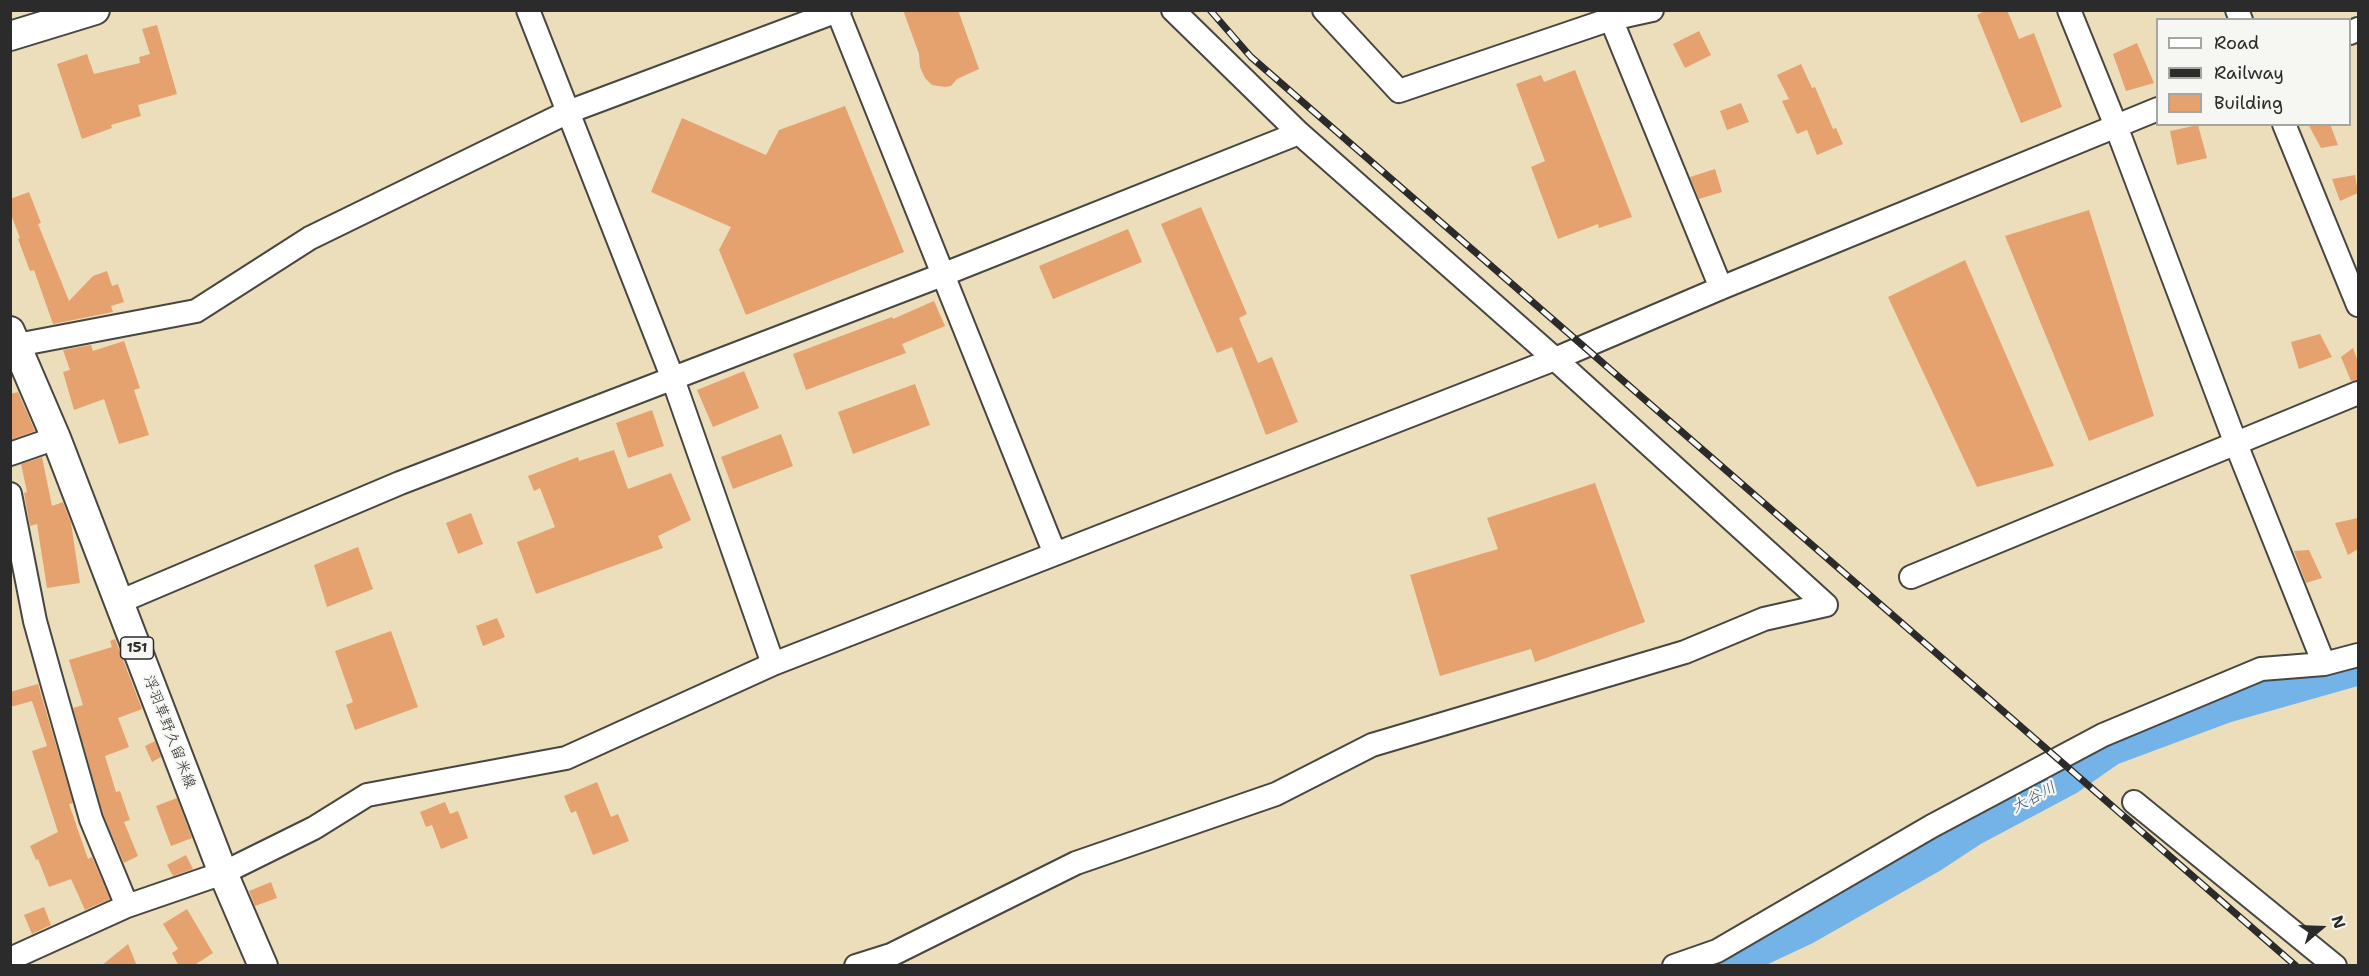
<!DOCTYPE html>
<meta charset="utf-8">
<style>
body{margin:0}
#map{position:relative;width:2369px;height:976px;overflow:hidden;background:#ecdeba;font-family:"Shantell Sans",sans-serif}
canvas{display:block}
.frame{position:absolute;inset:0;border:12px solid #2b2b2b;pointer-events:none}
.legend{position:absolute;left:2156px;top:18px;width:195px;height:108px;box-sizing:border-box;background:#f6f6f2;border:2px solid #a5a5a2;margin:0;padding:8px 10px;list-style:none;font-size:18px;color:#2b2b2b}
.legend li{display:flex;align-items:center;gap:12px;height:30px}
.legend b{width:30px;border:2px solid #a5a5a2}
.north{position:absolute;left:2291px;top:898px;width:60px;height:60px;-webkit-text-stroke:4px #f6f6f2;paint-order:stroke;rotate:71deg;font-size:16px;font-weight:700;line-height:24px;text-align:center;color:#2b2b2b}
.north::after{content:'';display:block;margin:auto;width:21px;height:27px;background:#2b2b2b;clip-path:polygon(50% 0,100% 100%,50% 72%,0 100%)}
</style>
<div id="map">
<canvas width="2369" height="976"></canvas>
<div class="frame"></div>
<ul class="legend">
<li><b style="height:8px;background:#fff"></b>Road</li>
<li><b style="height:8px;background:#2b2b2b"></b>Railway</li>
<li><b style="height:16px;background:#e5a16e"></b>Building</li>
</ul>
<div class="north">N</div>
</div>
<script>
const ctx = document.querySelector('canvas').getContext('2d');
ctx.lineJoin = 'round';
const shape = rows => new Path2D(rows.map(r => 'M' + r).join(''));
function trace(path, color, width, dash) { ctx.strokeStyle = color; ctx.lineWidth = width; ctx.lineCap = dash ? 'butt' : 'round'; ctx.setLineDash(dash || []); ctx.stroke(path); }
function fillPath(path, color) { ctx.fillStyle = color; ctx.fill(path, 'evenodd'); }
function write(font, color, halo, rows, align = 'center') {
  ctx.font = font + ' "Shantell Sans","Klee One",sans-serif'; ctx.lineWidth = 4.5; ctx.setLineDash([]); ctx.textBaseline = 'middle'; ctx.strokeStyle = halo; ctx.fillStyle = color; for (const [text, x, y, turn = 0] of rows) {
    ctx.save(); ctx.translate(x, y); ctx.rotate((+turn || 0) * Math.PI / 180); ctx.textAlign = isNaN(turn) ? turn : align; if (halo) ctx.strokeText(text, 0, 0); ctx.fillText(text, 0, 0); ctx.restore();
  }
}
const river = shape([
 [1725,966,1806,928,1931,857,1972,830,2068,779,2111,749,2224,707,2358,669]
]);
const building = shape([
 [903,10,958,10,979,69,957,79,951,86,945,87,932,85,925,78,920,67,919,54],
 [1987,10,2007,10,2019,39,2034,33,2062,107,2021,123,1977,15],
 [157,25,177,94,138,105,141,116,111,125,112,128,82,139,57,64,87,54,94,74,140,63,139,57,150,54,142,29],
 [1699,31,1711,55,1685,68,1673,44],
 [2137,43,2154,83,2126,91,2113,54],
 [1801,64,1812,88,1815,87,1833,129,1836,128,1843,144,1817,155,1807,130,1797,134,1782,101,1789,99,1777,75],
 [1575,70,1632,217,1599,228,1598,224,1558,239,1531,167,1545,161,1516,84,1541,75,1544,82],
 [1741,103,1749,122,1727,130,1720,111],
 [845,106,904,252,746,315,719,250,731,227,651,192,682,118,766,155,779,130],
 [2308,124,2330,124,2338,145,2321,148],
 [2198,125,2207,158,2177,165,2170,131],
 [1715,169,1722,192,1699,199,1690,177],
 [2355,175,2358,193,2340,201,2332,179],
 [29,192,41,223,38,224,69,301,93,276,107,271,112,286,118,284,124,302,111,306,113,312,53,324,34,270,30,271,18,239,20,238,10,212,10,199],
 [1201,207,1247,314,1239,318,1258,363,1272,357,1298,422,1266,435,1232,347,1217,353,1161,224],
 [2089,210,2154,416,2089,441,2005,236],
 [1128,229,1142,262,1053,299,1039,266],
 [1965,260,2054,466,1977,487,1888,297],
 [934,301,945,326,902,344,906,353,806,390,793,354,892,317,893,319],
 [2320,334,2332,357,2299,369,2291,342],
 [124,341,140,388,134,390,149,435,119,444,104,399,74,410,63,372,70,370,63,350,91,345,93,351],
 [2353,348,2358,362,2358,380,2351,381,2341,357],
 [744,371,759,408,713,427,697,390],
 [915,384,930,425,853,454,838,412],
 [18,392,35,431,10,440,10,394],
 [652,410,664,446,628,458,616,423],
 [781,434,793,466,733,489,721,457],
 [614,450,628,489,671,473,691,520,658,536,663,548,536,594,517,542,555,527,540,488,534,491,528,476,578,457,579,461],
 [42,457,52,506,63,502,71,523,80,583,47,588,37,524,30,526,24,493,27,492,21,464],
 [1595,483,1645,622,1535,662,1531,649,1440,676,1410,575,1498,549,1487,518],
 [471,513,483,544,458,554,446,523],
 [2358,518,2358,549,2348,555,2335,523],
 [358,547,373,589,327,607,314,565],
 [2309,550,2322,578,2306,583,2294,551],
 [497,618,505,637,483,646,476,626],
 [391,631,418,707,355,730,346,705,353,702,335,651],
 [115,639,142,709,118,718,129,747,105,756,116,792,120,791,130,820,124,822,138,856,124,863,103,814,73,708,83,705,69,660,112,647,110,641],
 [38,684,73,803,69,804,88,859,92,857,110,899,85,910,71,879,49,887,38,859,36,860,30,846,58,832,32,751,47,746,32,701,10,707,10,692],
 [155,741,161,757,152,762,145,746],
 [597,782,611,817,618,814,629,841,593,855,576,811,571,813,564,796],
 [177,798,192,838,171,846,156,806],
 [445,802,450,814,458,811,468,838,441,849,432,825,426,827,420,812],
 [186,855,193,869,173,876,167,865],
 [271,882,277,898,255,906,249,891],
 [44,907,51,925,32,934,24,915],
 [187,909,213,953,193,966,179,966,172,953,178,949,163,924],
 [128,944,137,966,101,966]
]);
const minor = shape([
 [528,10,673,379,773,664],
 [837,10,1055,554],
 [1173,10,1299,133,1555,359,1826,605],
 [1324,10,1399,91,1611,19,1652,10],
 [2069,10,2116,126,2236,444,2324,664],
 [2237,10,2241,20],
 [1611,19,1721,288],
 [2350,33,2358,29],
 [2284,124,2358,305],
 [17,345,196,311,310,238,568,112,840,10],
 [10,454,56,438],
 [10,494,35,621,52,682,91,819,127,906],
 [1911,577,2358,393],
 [119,602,400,483,942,275,1299,133],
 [2134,802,2335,966],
 [10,959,127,906,223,873,314,828,367,795,566,758,773,664,1555,359,1721,288,2158,109],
 [856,966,891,955,1076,863,1276,794,1372,745,1685,652,1764,619,1826,605],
 [1674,966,1717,951,1932,826,2103,735,2261,669,2324,664,2358,655]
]);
const major = shape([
 [10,36,95,10],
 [10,331,56,438,223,873,263,966]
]);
const rail = shape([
 [1210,10,1251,57,2296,966]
]);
const shields = [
 [137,648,33]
];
const shieldNames = [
 ["151",137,648]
];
const streetNames = [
 ["浮羽草野久留米線",169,732,69]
];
const waterNames = [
 ["大谷川",2034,798,-28]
];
trace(river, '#73b3e7', 33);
fillPath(building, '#e5a16e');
trace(minor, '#484640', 26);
trace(major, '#484640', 32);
trace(minor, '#fff', 22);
trace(major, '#fff', 28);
trace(rail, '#2b2b2b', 7);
trace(rail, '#f6f6f2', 4.5, [14]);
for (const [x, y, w] of shields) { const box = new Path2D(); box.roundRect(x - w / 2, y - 11, w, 22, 4.5); ctx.fillStyle = '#f6f6f2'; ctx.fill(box); trace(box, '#2b2b2b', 1.5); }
write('bold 14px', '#2b2b2b', null, shieldNames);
write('15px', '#2b2b2b', '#f6f6f2', streetNames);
write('italic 16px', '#445b6d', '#f6f6f2', waterNames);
</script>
